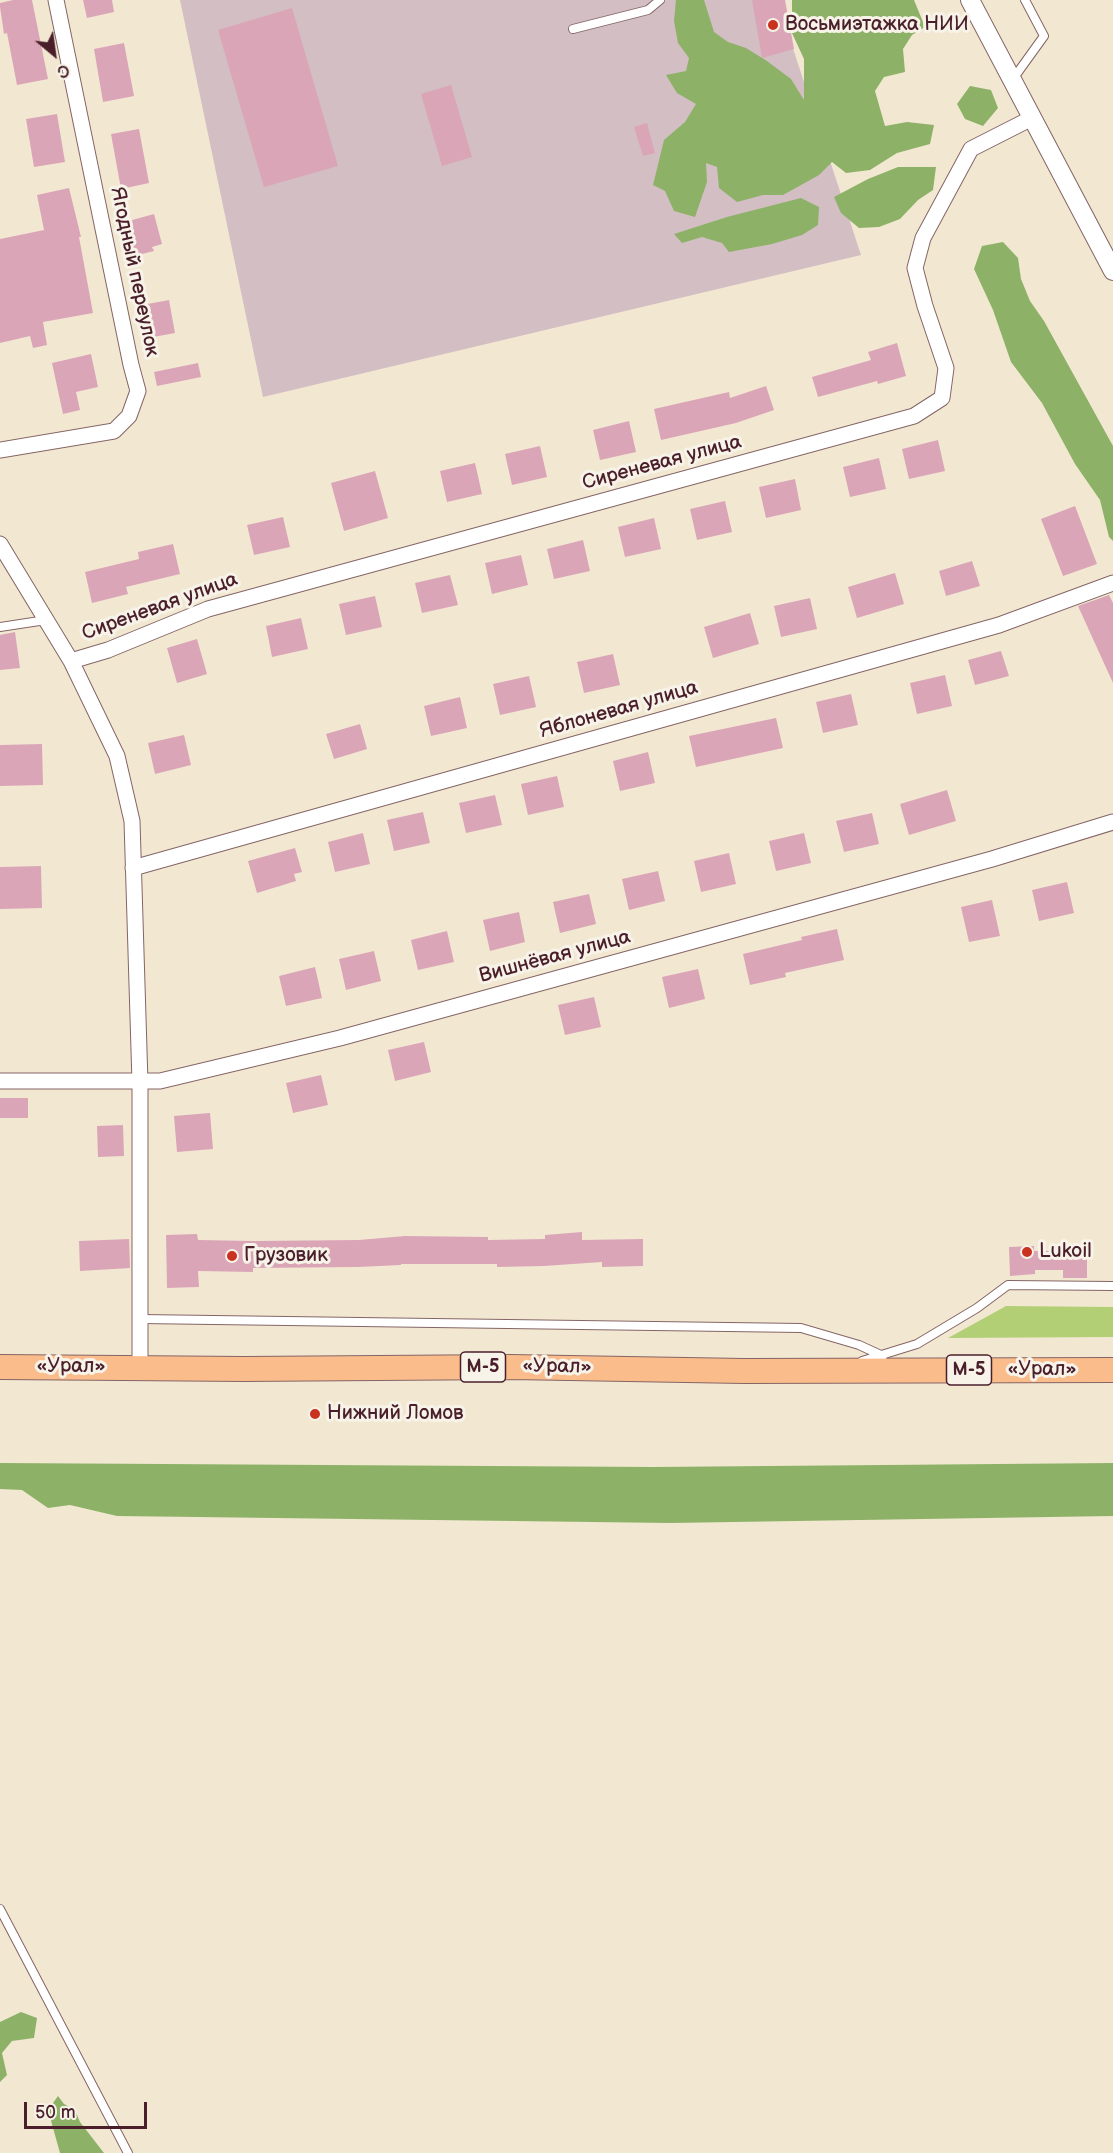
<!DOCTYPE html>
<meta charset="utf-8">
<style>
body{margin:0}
#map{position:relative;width:1113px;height:2153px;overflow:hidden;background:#f2e8d2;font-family:"Balsamiq Sans",sans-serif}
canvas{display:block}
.north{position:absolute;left:24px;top:24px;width:60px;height:60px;-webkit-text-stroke:4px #f7f3e8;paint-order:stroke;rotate:151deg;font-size:16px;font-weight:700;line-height:24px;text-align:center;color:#4a1f2b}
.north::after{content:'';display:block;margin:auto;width:21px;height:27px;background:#4a1f2b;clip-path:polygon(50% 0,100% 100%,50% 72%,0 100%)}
.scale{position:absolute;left:24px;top:2102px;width:123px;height:27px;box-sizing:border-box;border:3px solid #4a1f2b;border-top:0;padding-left:8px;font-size:18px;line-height:21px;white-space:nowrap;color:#4a1f2b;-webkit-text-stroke:4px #f7f3e8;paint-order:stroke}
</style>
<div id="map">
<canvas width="1113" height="2153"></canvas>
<div class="north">С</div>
<div class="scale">50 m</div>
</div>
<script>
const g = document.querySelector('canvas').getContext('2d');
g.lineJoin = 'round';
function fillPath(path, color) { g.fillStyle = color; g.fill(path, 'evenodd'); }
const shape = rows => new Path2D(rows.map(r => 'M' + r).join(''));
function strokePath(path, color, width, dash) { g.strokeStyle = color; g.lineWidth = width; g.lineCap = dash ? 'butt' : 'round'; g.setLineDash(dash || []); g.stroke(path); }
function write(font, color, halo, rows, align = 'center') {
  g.font = font + ' "Balsamiq Sans",sans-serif'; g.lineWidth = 6; g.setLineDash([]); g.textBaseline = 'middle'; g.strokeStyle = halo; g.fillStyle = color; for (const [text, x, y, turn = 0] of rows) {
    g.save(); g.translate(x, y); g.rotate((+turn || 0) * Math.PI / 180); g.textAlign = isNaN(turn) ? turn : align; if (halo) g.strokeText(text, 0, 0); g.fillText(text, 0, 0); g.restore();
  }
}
fillPath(shape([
 [180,0,777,0,861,255,263,397]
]), '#d2bec3');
fillPath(shape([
 [1006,1306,1113,1307,1113,1337,948,1338]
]), '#b2cf76');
fillPath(shape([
 [676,0,704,0,714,32,728,42,746,48,767,61,791,79,804,100,804,59,792,33,792,0,914,0,925,27,912,35,903,49,905,72,884,77,875,91,885,126,907,122,934,125,930,144,897,153,870,170,846,173,832,162,819,175,783,195,763,195,737,202,719,188,717,167,706,163,707,182,695,217,674,211,665,191,653,185,664,140,685,122,696,104,677,93,666,75,686,71,689,58,678,43,674,21],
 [970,86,991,90,998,108,983,126,965,119,957,104],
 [898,167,936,167,933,190,918,200,900,219,879,227,859,228,841,213,834,197,868,179],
 [801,198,819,207,818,225,802,235,772,244,729,252,722,243,702,237,682,243,674,234,727,217],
 [1003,242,1018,258,1021,279,1030,301,1044,321,1113,446,1113,541,1109,537,1100,500,1075,464,1042,403,1011,362,993,310,974,269,982,246],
 [0,1463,653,1467,1113,1463,1113,1516,670,1523,117,1516,70,1505,48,1508,22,1490,0,1489],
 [21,2012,37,2018,34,2038,12,2041,2,2053,7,2075,0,2082,0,2022],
 [58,2096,64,2104,75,2110,80,2122,104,2153,60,2153,48,2110]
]), '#8db267');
fillPath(shape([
 [13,0,32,0,48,79,17,85,7,33,4,34,0,7,0,3],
 [83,0,112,0,114,12,87,18],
 [752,0,785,0,794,49,762,58],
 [292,8,338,166,264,187,218,30],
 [124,43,134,96,103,102,94,49],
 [451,85,472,157,442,166,421,94],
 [57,114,65,162,34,167,26,119],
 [647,123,655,153,643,156,634,127],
 [139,129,149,183,121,189,111,134],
 [69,188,81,237,79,237,93,313,43,322,47,345,33,348,30,336,0,343,0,239,44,230,37,195],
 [154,214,162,244,152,247,154,251,134,256,125,222],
 [169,300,175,333,148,338,142,305],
 [897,343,906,376,878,384,877,381,818,397,812,377,871,360,868,352],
 [91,354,98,387,76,392,80,410,63,414,52,363],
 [198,363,201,377,157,386,154,372],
 [766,386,774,410,736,423,661,440,654,409,729,392,730,398],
 [629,421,636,452,600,460,593,430],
 [938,440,945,471,909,479,902,449],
 [540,446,547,477,512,485,505,454],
 [879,458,886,489,850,497,843,467],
 [475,463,482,494,447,502,440,471],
 [375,471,388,518,344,531,331,483],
 [795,479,801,510,766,518,759,487],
 [725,501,732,532,697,540,690,509],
 [1075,506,1097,564,1063,576,1041,519],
 [283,517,290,547,254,555,247,525],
 [654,518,661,549,625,557,618,527],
 [583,540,590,571,554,579,547,549],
 [173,544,180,574,126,587,128,594,92,603,85,572,139,559,138,552],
 [521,555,528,585,492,594,485,563],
 [972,561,980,586,946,596,939,571],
 [895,573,904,604,857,618,848,587],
 [450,575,458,605,422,613,415,583],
 [1109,595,1113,603,1113,683,1078,606],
 [375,596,382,627,346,635,339,604],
 [810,598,817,629,781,637,774,606],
 [750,613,759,644,713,658,704,627],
 [301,618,308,649,272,657,266,626],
 [15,632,20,668,0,670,0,635],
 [197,639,207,674,177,683,167,648],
 [1001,651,1009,676,975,685,968,660],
 [613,654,620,685,584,693,577,662],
 [945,675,952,706,917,714,910,683],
 [529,676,536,707,500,715,493,684],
 [851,694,858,725,823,733,816,702],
 [460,697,467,728,431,736,424,706],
 [776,718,783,748,696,767,689,736],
 [360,724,367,749,334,759,326,734],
 [184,735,191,765,155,774,148,743],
 [42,744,43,785,0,786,0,745],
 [648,752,655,783,620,791,613,761],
 [557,776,564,807,528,815,521,784],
 [947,790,956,821,909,835,900,804],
 [495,795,502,825,466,833,459,803],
 [423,812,430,843,394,851,387,820],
 [872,813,879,844,844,852,836,821],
 [363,833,370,864,335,872,328,842],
 [804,833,811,863,776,871,769,841],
 [295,848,302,872,294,874,296,881,257,893,248,861],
 [729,853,736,884,701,892,694,861],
 [41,866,42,908,0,909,0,867],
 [658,871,665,901,629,910,622,879],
 [1067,882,1074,913,1039,921,1032,890],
 [589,894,596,924,560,933,553,902],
 [992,900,1000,936,969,942,961,907],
 [519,912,525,942,490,951,483,920],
 [837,929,844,960,785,973,786,977,750,985,743,954,802,940,801,937],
 [447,931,454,962,418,970,411,940],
 [374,951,381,981,346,990,339,959],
 [315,967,322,998,286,1006,279,976],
 [698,969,705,999,669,1008,662,977],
 [594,997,601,1027,565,1035,558,1005],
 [424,1042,431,1072,395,1081,388,1050],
 [321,1075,328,1105,293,1113,286,1083],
 [0,1098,28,1098,28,1118,0,1118],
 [210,1113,213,1149,177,1152,174,1116],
 [123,1125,124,1156,98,1157,97,1126],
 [582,1232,582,1240,643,1239,643,1266,602,1267,602,1262,544,1266,497,1267,497,1264,401,1264,401,1265,358,1267,253,1268,253,1272,198,1271,199,1287,167,1288,166,1235,197,1234,198,1240,254,1241,359,1240,405,1236,488,1237,488,1240,545,1239,545,1235],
 [129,1239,130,1268,80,1271,79,1241],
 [1063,1244,1087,1244,1087,1278,1063,1278,1063,1270,1035,1270,1035,1274,1010,1276,1009,1247,1034,1246,1034,1251,1063,1251]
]), '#dba5b8');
const service = shape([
 [573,29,648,10,660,0],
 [1013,79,1044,36,1025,0],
 [0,627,46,620],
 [140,1319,801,1328,859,1345,883,1356],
 [862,1361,917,1344,977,1308,1008,1285,1113,1286],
 [0,1909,128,2153]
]);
const minor = shape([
 [0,450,114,431,129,416,138,391,131,365,56,0],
 [0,544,71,661,117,756,132,821,140,1083,140,1367],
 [71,661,108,650,208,609,914,416,942,398,946,368,925,306,915,268,923,238,971,149,1032,118],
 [133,868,999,625,1113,583],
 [0,1081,160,1081,340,1038,992,859,1113,822]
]);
const tertiary = shape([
 [970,0,1113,271]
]);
const trunk = shape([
 [0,1367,244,1369,511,1367,744,1371,1113,1370]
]);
strokePath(service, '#856565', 10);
strokePath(minor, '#856565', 17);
strokePath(tertiary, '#856565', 20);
strokePath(trunk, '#856565', 26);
strokePath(service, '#fff', 8);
strokePath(minor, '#fff', 15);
strokePath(tertiary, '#fff', 18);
strokePath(trunk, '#fabc8b', 24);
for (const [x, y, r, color] of [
 [773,25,6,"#c8321e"],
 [1027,1252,6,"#c8321e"],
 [232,1256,6,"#c8321e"],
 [315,1414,6,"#c8321e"]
]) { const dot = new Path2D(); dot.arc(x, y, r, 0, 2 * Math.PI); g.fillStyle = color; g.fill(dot); strokePath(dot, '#f7f3e8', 2); }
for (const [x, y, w] of [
 [483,1367,45],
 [969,1370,45]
]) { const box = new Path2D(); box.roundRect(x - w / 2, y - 15, w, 30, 4.5); g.fillStyle = '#f7f3e8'; g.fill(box); strokePath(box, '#4a1f2b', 1.5); }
write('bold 18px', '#4a1f2b', null, [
 ["М-5",483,1367],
 ["М-5",969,1370]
]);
write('20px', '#4a1f2b', '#f7f3e8', [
 ["Восьмиэтажка НИИ",785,25],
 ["Lukoil",1039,1252],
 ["Грузовик",244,1256],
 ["Нижний Ломов",327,1414]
], 'left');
write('20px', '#4a1f2b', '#f7f3e8', [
 ["Ягодный переулок",134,272,78],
 ["Сиреневая улица",662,463,-15],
 ["Сиреневая улица",160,607,-20],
 ["Яблоневая улица",619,710,-16],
 ["Вишнёвая улица",555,957,-15],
 ["«Урал»",71,1367],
 ["«Урал»",557,1367,1],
 ["«Урал»",1042,1370]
]);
</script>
